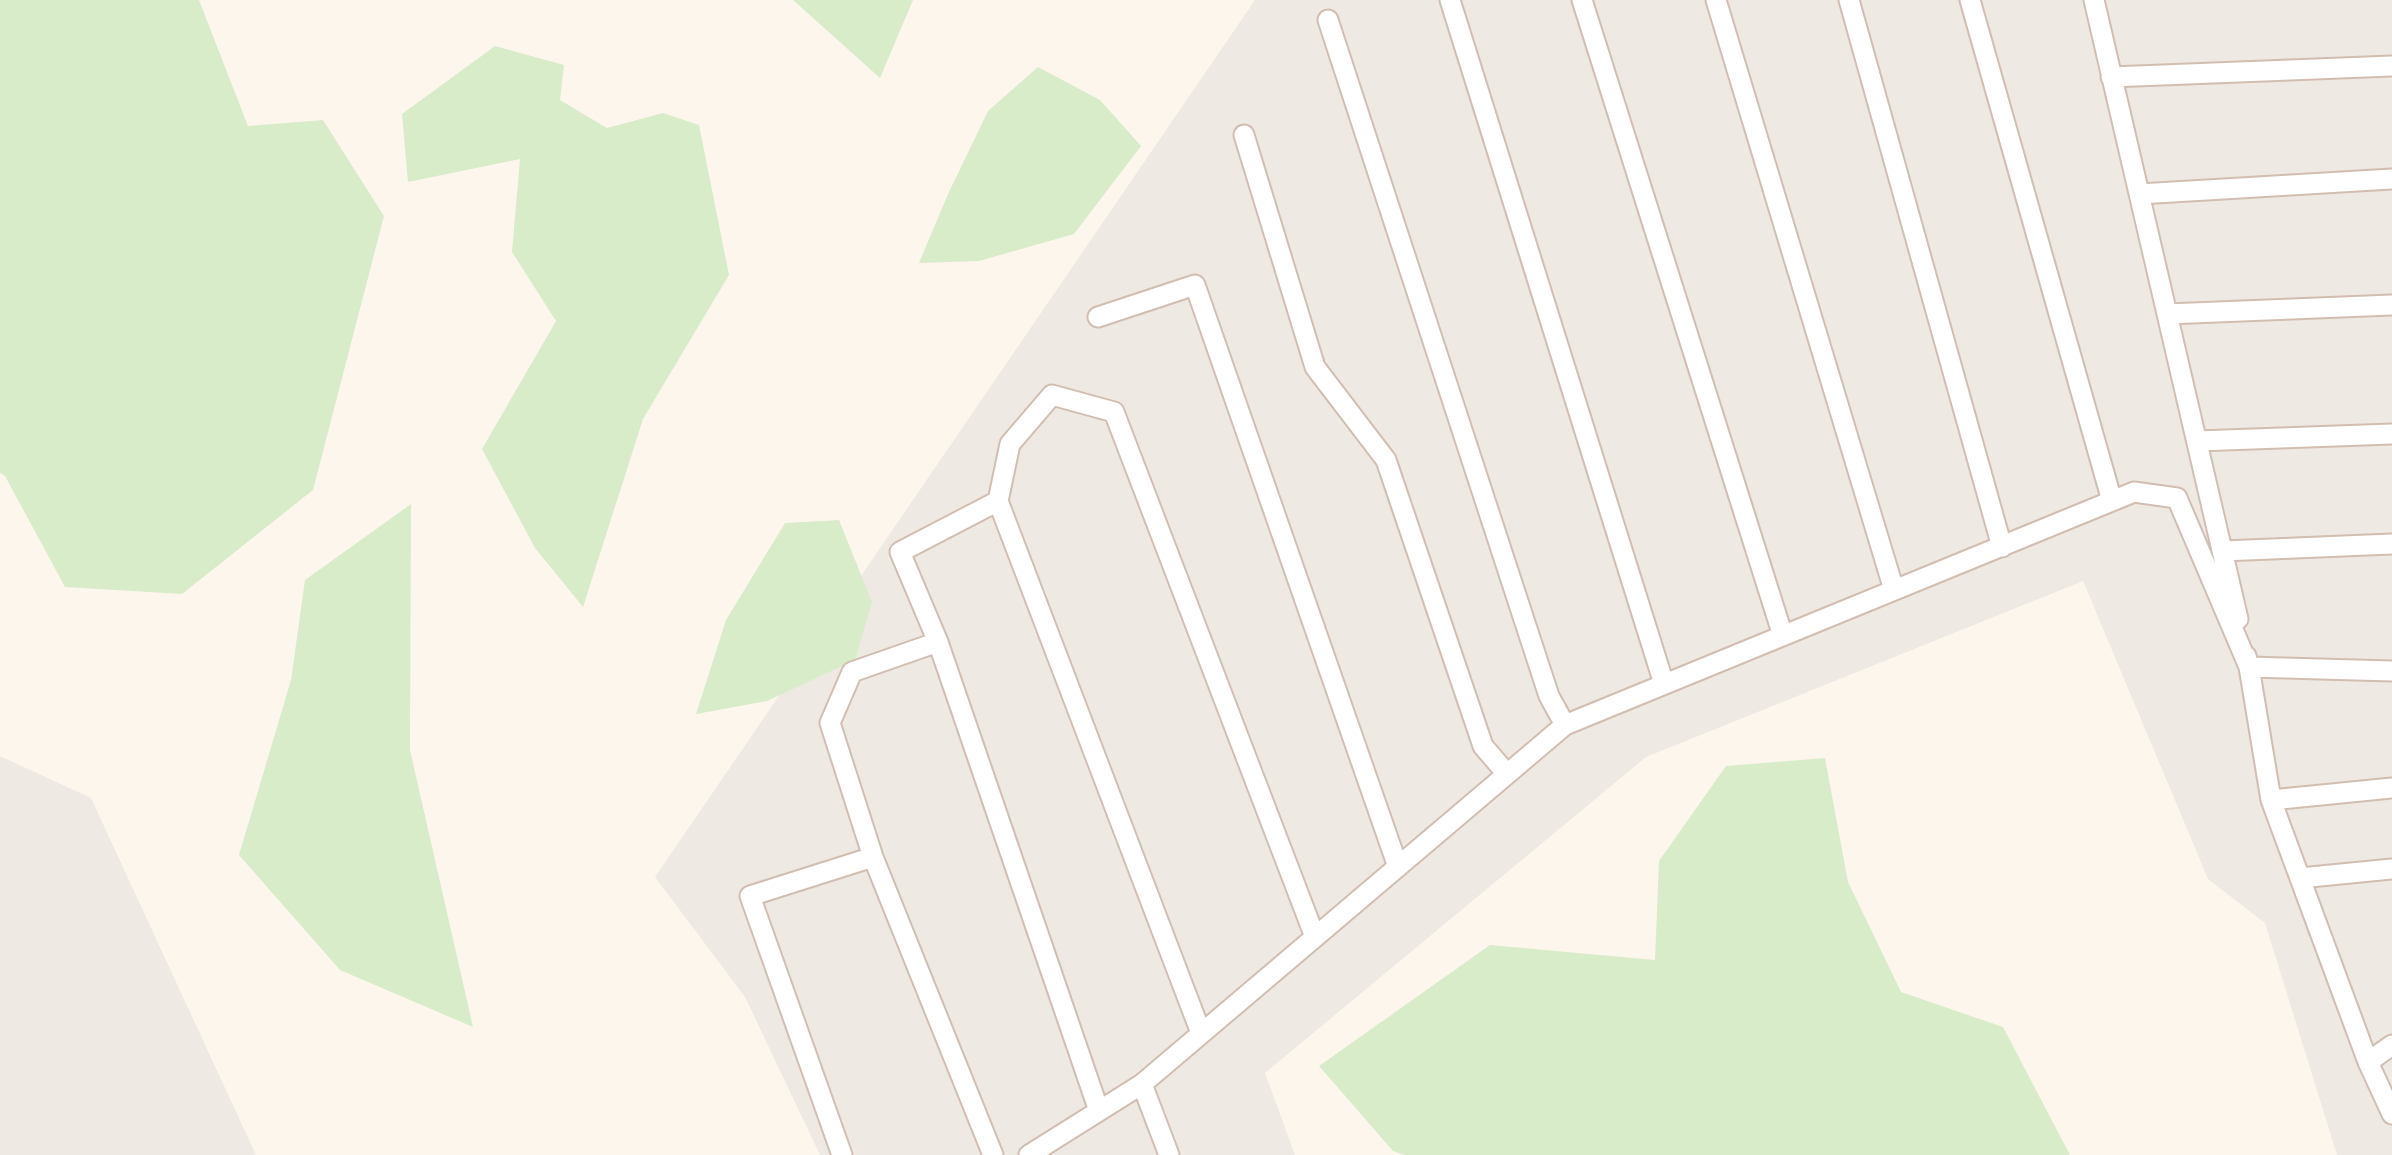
<!DOCTYPE html>
<style>
body{margin:0}
canvas{display:block;background:#fdf6ec}
</style>
<canvas width="2392" height="1155"></canvas>
<script>
const g = document.querySelector('canvas').getContext('2d');
g.lineJoin = 'round';
function fillPath(path, color) { g.fillStyle = color; g.fill(path, 'evenodd'); }
const shape = rows => new Path2D(rows.map(r => 'M' + r).join(''));
function strokePath(path, color, width, dash) { g.strokeStyle = color; g.lineWidth = width; g.lineCap = dash ? 'butt' : 'round'; g.setLineDash(dash || []); g.stroke(path); }
fillPath(shape([
 [1255,0,2392,0,2392,1155,2337,1155,2265,923,2208,879,2083,581,1646,757,1265,1073,1295,1155,820,1155,745,997,655,877],
 [0,756,91,798,256,1155,0,1155]
]), '#efe9e4');
fillPath(shape([
 [0,0,199,0,248,126,323,120,384,216,313,490,182,594,65,587,5,476,0,473],
 [793,0,913,0,880,78],
 [495,46,564,65,560,100,607,128,663,113,699,125,729,275,643,419,583,607,535,548,482,449,556,321,512,252,520,159,408,182,402,114],
 [1038,67,1100,100,1141,146,1074,234,979,261,919,263,948,194,988,111],
 [411,504,410,750,473,1027,340,970,239,855,291,680,305,580],
 [839,520,872,602,855,660,767,701,696,714,726,620,785,523],
 [1825,758,1848,882,1901,992,2003,1027,2070,1155,1404,1155,1393,1151,1319,1066,1490,945,1655,960,1659,861,1726,766]
]), '#d8ecc9');
const lane = shape([
 [1450,0,1664,684],
 [1582,0,1783,636],
 [1716,0,1894,590],
 [1849,0,2002,547],
 [1970,0,2112,501],
 [2094,0,2238,619],
 [1328,20,1549,696,1565,725],
 [2111,77,2392,66],
 [1244,135,1315,367,1386,460,1483,746,1507,774],
 [2139,194,2392,179],
 [2167,314,2392,305],
 [1098,317,1195,285,1398,867],
 [2197,441,2392,434],
 [998,501,1201,1033],
 [2223,551,2392,544],
 [2246,656,2249,667,2392,671],
 [2271,800,2392,788],
 [873,857,993,1155],
 [2300,878,2392,869],
 [2368,1062,2392,1045],
 [1099,1111,938,642,900,552,998,501,1010,444,1052,395,1114,412,1315,937],
 [842,1155,750,896,873,857,830,723,852,672,938,642],
 [1029,1155,1142,1084],
 [1169,1155,1142,1084,1565,725,2134,492,2177,498,2249,667,2271,800,2368,1062,2392,1114]
]);
strokePath(lane, '#d1beb0', 23);
strokePath(lane, '#fff', 19);
</script>
